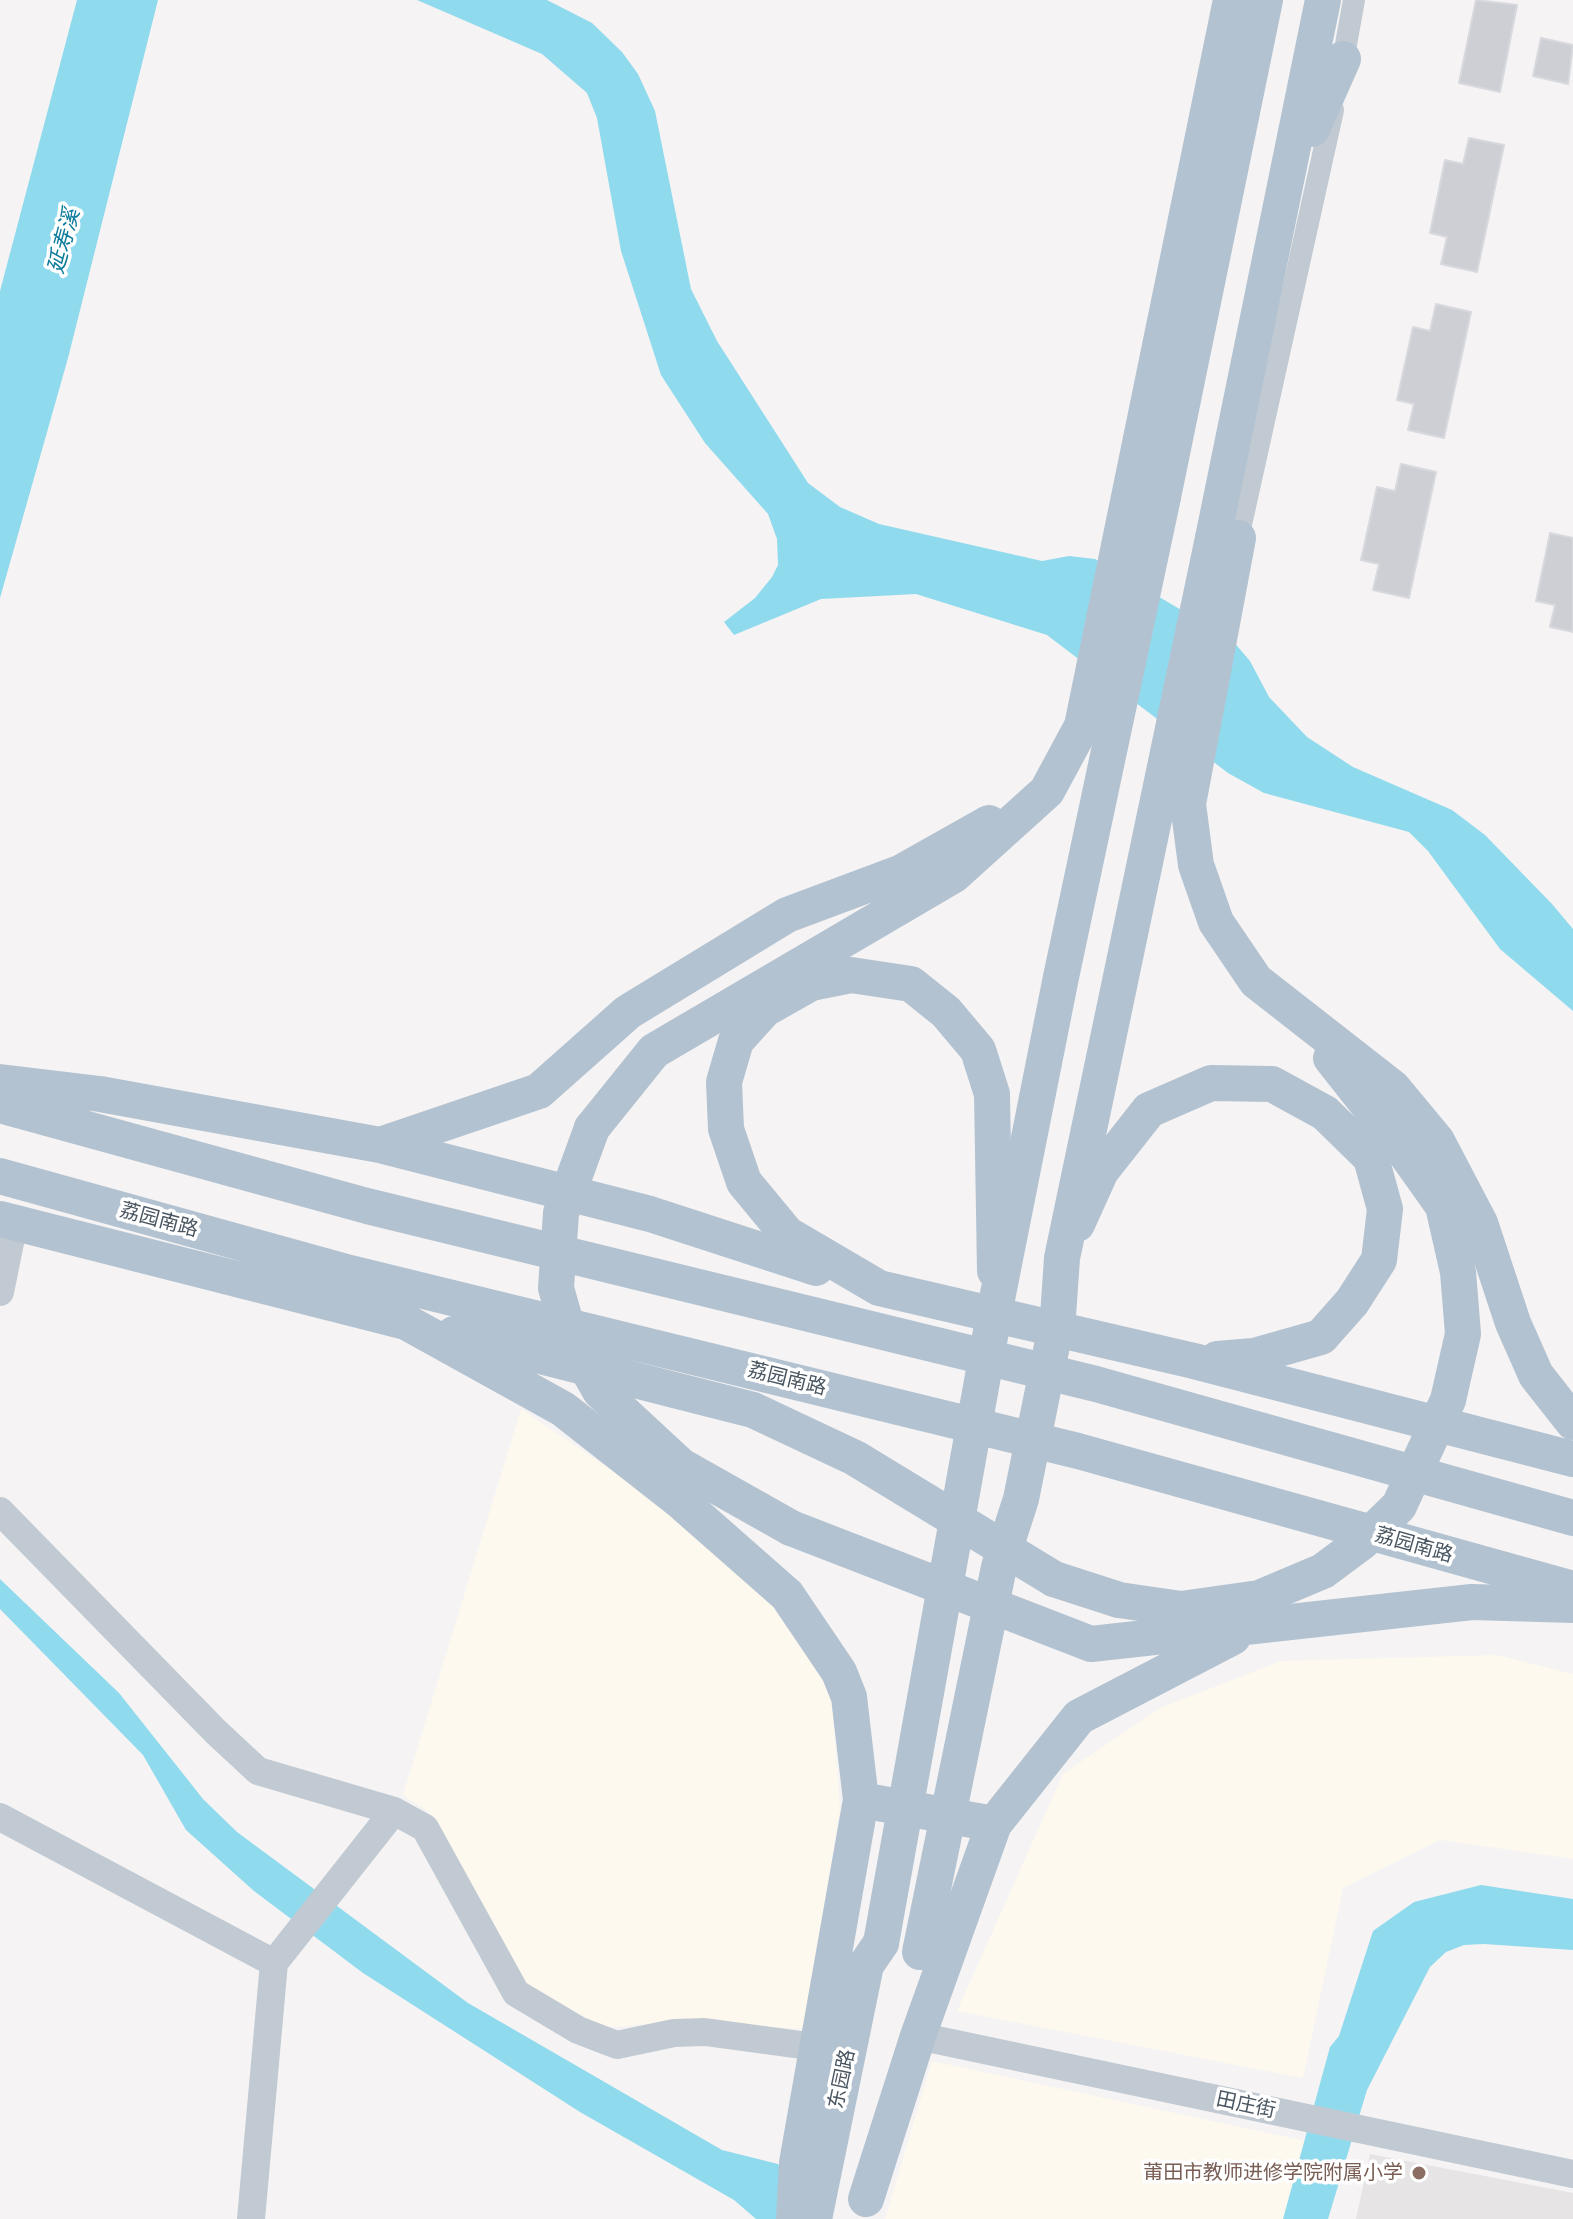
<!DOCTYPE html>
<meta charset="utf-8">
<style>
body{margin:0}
canvas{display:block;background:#f5f3f3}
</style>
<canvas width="1573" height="2219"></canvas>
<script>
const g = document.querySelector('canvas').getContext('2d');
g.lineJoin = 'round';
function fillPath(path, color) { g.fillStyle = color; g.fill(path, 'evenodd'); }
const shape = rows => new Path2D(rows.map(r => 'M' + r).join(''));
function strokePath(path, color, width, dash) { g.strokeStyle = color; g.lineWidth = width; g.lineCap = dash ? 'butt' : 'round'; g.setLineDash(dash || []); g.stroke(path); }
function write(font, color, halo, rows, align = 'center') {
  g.font = font + ' "Public Sans","Noto Sans SC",sans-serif'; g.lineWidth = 7; g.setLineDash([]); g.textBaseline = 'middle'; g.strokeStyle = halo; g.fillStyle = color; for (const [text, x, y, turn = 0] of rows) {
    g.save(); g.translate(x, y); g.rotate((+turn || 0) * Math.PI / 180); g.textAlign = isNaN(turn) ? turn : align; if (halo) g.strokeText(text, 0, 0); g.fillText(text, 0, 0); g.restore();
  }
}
fillPath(shape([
 [521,1409,641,1490,772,1597,830,1673,840,1809,804,2029,679,2021,603,2028,527,1984,429,1812,403,1795],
 [1497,1655,1573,1674,1573,1859,1440,1840,1343,1888,1303,2078,957,2011,1063,1774,1160,1708,1281,1661],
 [932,2061,1334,2147,1312,2219,885,2219]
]), '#fdf9ef');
fillPath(shape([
 [1370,2154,1573,2193,1573,2219,1356,2219]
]), '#e6e4e5');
fillPath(shape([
 [77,0,158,0,68,358,0,598,0,291],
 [417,0,547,0,592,23,622,52,638,74,655,111,691,289,717,341,808,483,840,507,879,524,1042,561,1069,556,1095,559,1232,640,1250,661,1269,697,1307,737,1353,767,1452,810,1485,835,1552,904,1573,929,1573,1011,1500,949,1428,851,1409,832,1264,793,1228,773,1047,635,916,594,821,599,734,635,724,622,755,598,772,577,778,565,777,539,768,514,705,443,661,375,621,251,597,118,587,93,542,54],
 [0,1579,119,1693,203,1799,237,1832,468,2003,722,2150,778,2164,832,2219,756,2219,734,2200,580,2112,363,1973,254,1891,186,1830,143,1755,0,1609],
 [1481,1885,1573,1899,1573,1950,1484,1944,1464,1945,1446,1952,1430,1967,1367,2090,1328,2219,1283,2219,1330,2047,1339,2036,1373,1931,1414,1902]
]), '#90daee');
const building = shape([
 [1476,0,1517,5,1500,92,1459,83,1476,0],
 [1541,38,1573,45,1568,84,1533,76,1541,38],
 [1469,138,1504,145,1477,272,1441,264,1447,237,1430,233,1445,160,1463,164,1469,138],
 [1436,304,1471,312,1444,438,1408,430,1414,404,1397,400,1413,327,1430,331,1436,304],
 [1401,464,1436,472,1409,598,1373,590,1379,564,1361,560,1377,487,1395,491,1401,464],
 [1550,533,1573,538,1573,632,1550,627,1555,605,1536,601,1550,533]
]);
fillPath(building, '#cdcfd5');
strokePath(building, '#d7d9de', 2);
strokePath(shape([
 [1341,72,1354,0],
 [1238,538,1333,110]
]), '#c1cad2', 22);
strokePath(shape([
 [0,1292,14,1223],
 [0,1511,216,1732,258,1771,394,1811],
 [0,1817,274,1963,251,2219],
 [274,1963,394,1811,425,1828,516,1993,578,2030,617,2045,674,2033,705,2032,816,2047],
 [918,2036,1573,2174]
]), '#c1cad2', 28);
strokePath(shape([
 [1312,129,1343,59],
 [1163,497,1265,0],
 [1213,538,1323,0],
 [1238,538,1188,804,1196,865,1216,922,1256,981,1393,1088,1437,1141,1480,1223,1513,1323,1536,1375,1573,1422],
 [1331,1058,1399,1144],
 [0,1082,100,1094,380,1145,650,1214,816,1268],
 [0,1105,367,1206,1096,1384,1573,1518],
 [592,1128,654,1051,954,875,1047,791,1082,726,1231,0],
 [380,1145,539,1091,628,1012,787,915,902,872,989,823],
 [0,1176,350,1273,1078,1451,1573,1589],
 [0,1219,406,1322,563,1409,679,1500,787,1595,839,1672,849,1697,861,1800,797,2163,794,2219],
 [1077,1224,1101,1171,1149,1110,1211,1083,1272,1084,1325,1113,1371,1158,1385,1209,1379,1260,1352,1302,1321,1337,1254,1356,1217,1359],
 [995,1271,992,1094,978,1050,946,1012,911,984,851,975,811,983,765,1009,736,1041,724,1082,726,1129,744,1182,787,1234,879,1288,1194,1361,1573,1459],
 [454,1334,753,1410,855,1458,1054,1579],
 [791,1528,1091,1644,1472,1602,1573,1605],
 [861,1800,994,1824],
 [866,2199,918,2036,994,1824,1079,1717,1233,1637],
 [814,2219,866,1965,881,1943]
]), '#b3c2d1', 36);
strokePath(shape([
 [592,1128,561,1213,556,1288,570,1338,600,1391,681,1466,791,1528],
 [1054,1579,1119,1600,1181,1609,1259,1598,1323,1571,1362,1542,1399,1506,1448,1400,1463,1334,1458,1272,1443,1206,1399,1144],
 [881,1943,995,1309,1061,977,1163,497],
 [920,1952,999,1567,1021,1499,1058,1316,1062,1258,1213,538]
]), '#b3c2d1', 36);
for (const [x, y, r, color] of [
 [1419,2173,8,"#8d6e63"]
]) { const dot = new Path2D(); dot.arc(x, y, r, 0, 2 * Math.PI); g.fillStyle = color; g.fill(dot); strokePath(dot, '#fff', 3); }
write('20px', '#4a5661', '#fff', [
 ["荔园南路",159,1220,15],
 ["荔园南路",787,1379,14],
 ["荔园南路",1414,1545,16],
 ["东园路",842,2079,-78],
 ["田庄街",1246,2105,12]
]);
write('20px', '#785e54', '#fff', [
 ["莆田市教师进修学院附属小学",1403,2173]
], 'right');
write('italic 22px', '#0c7c9b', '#fff', [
 ["延寿溪",64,241,-75]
]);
</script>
